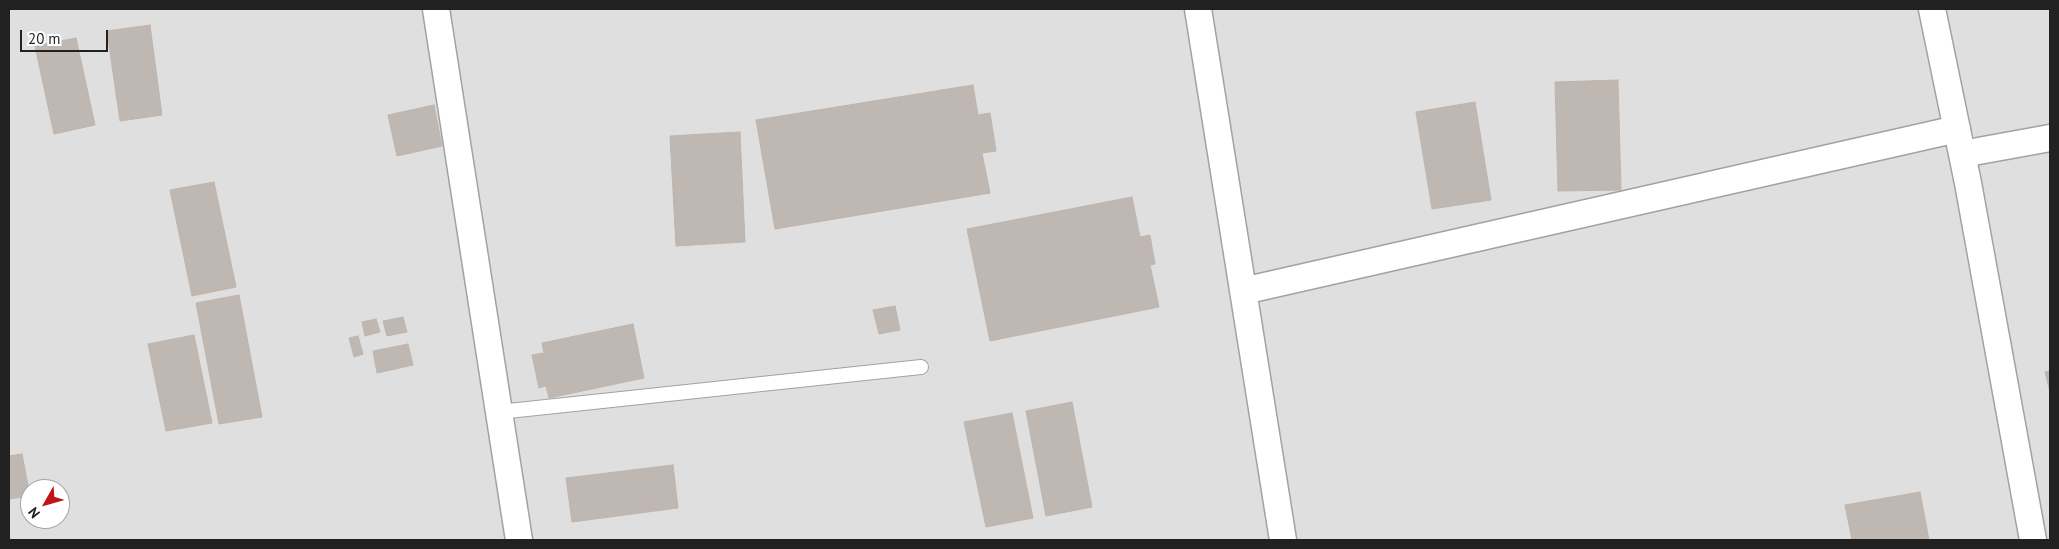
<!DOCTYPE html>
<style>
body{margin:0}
#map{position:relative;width:2059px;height:549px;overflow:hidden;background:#f1eee9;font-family:"PT Sans",sans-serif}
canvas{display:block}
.frame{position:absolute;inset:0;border:10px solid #212121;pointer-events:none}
.north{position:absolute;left:20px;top:479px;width:50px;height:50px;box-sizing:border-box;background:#fff;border:1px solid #a6a6a6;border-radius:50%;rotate:232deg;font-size:14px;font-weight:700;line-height:20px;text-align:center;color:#212121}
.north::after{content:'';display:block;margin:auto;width:18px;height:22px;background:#be1519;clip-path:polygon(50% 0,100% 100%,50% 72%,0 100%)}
.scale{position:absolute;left:20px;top:30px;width:88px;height:22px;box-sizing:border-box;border:2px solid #212121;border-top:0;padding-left:6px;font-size:15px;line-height:18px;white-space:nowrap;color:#212121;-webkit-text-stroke:4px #fff;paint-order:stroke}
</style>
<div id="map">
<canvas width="2059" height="549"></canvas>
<div class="frame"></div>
<div class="north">N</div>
<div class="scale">20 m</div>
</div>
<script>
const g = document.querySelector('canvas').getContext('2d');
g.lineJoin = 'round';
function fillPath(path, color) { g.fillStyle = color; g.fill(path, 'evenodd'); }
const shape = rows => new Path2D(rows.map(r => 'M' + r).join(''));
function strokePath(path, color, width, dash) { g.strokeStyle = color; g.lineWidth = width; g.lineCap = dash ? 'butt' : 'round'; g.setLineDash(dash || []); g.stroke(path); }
fillPath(shape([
 [9,9,2050,9,2050,540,9,540],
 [30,489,60,489,60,519,30,519]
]), '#dfdfdf');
const building = shape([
 [150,25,162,115,120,121,107,31,150,25],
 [76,38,95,125,54,134,35,46,76,38],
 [1618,80,1621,190,1558,191,1555,82,1618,80],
 [973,85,978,115,990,113,996,151,982,153,990,193,775,229,756,120,973,85],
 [1475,102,1491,200,1432,209,1416,112,1475,102],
 [434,105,442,146,397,156,388,115,434,105],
 [740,132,745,242,676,246,670,136,740,132],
 [214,182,236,287,192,296,170,190,214,182],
 [1132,197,1140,237,1150,235,1155,264,1150,265,1159,307,990,341,967,229,1132,197],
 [239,295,262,417,219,424,196,303,239,295],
 [895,306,900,330,879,334,873,310,895,306],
 [403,317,407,332,387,336,383,321,403,317],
 [376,319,380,332,365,336,362,322,376,319],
 [633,324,644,378,549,398,546,386,539,388,532,355,544,353,542,343,633,324],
 [194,335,212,423,166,431,148,344,194,335],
 [358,336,363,354,354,357,349,338,358,336],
 [408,344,413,365,377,373,373,351,408,344],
 [2050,371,2050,392,2045,372,2050,371],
 [1072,402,1092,507,1046,516,1026,411,1072,402],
 [1012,413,1033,518,986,527,964,422,1012,413],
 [22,454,30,496,9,499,9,456,22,454],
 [673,465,678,508,572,522,566,478,673,465],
 [1920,492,1929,540,1852,540,1845,505,1920,492]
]);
fillPath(building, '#beb7b2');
strokePath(building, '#c1b5ad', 1);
const service = shape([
 [499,412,921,367]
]);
const minor = shape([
 [436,9,519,540],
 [1198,9,1283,540],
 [1932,9,1968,183,2033,540],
 [1962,154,2050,138],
 [1243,291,1957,129]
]);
strokePath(service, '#a2a2a2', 16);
strokePath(minor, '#a2a2a2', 29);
strokePath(service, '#fff', 14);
strokePath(minor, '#fff', 26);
</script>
